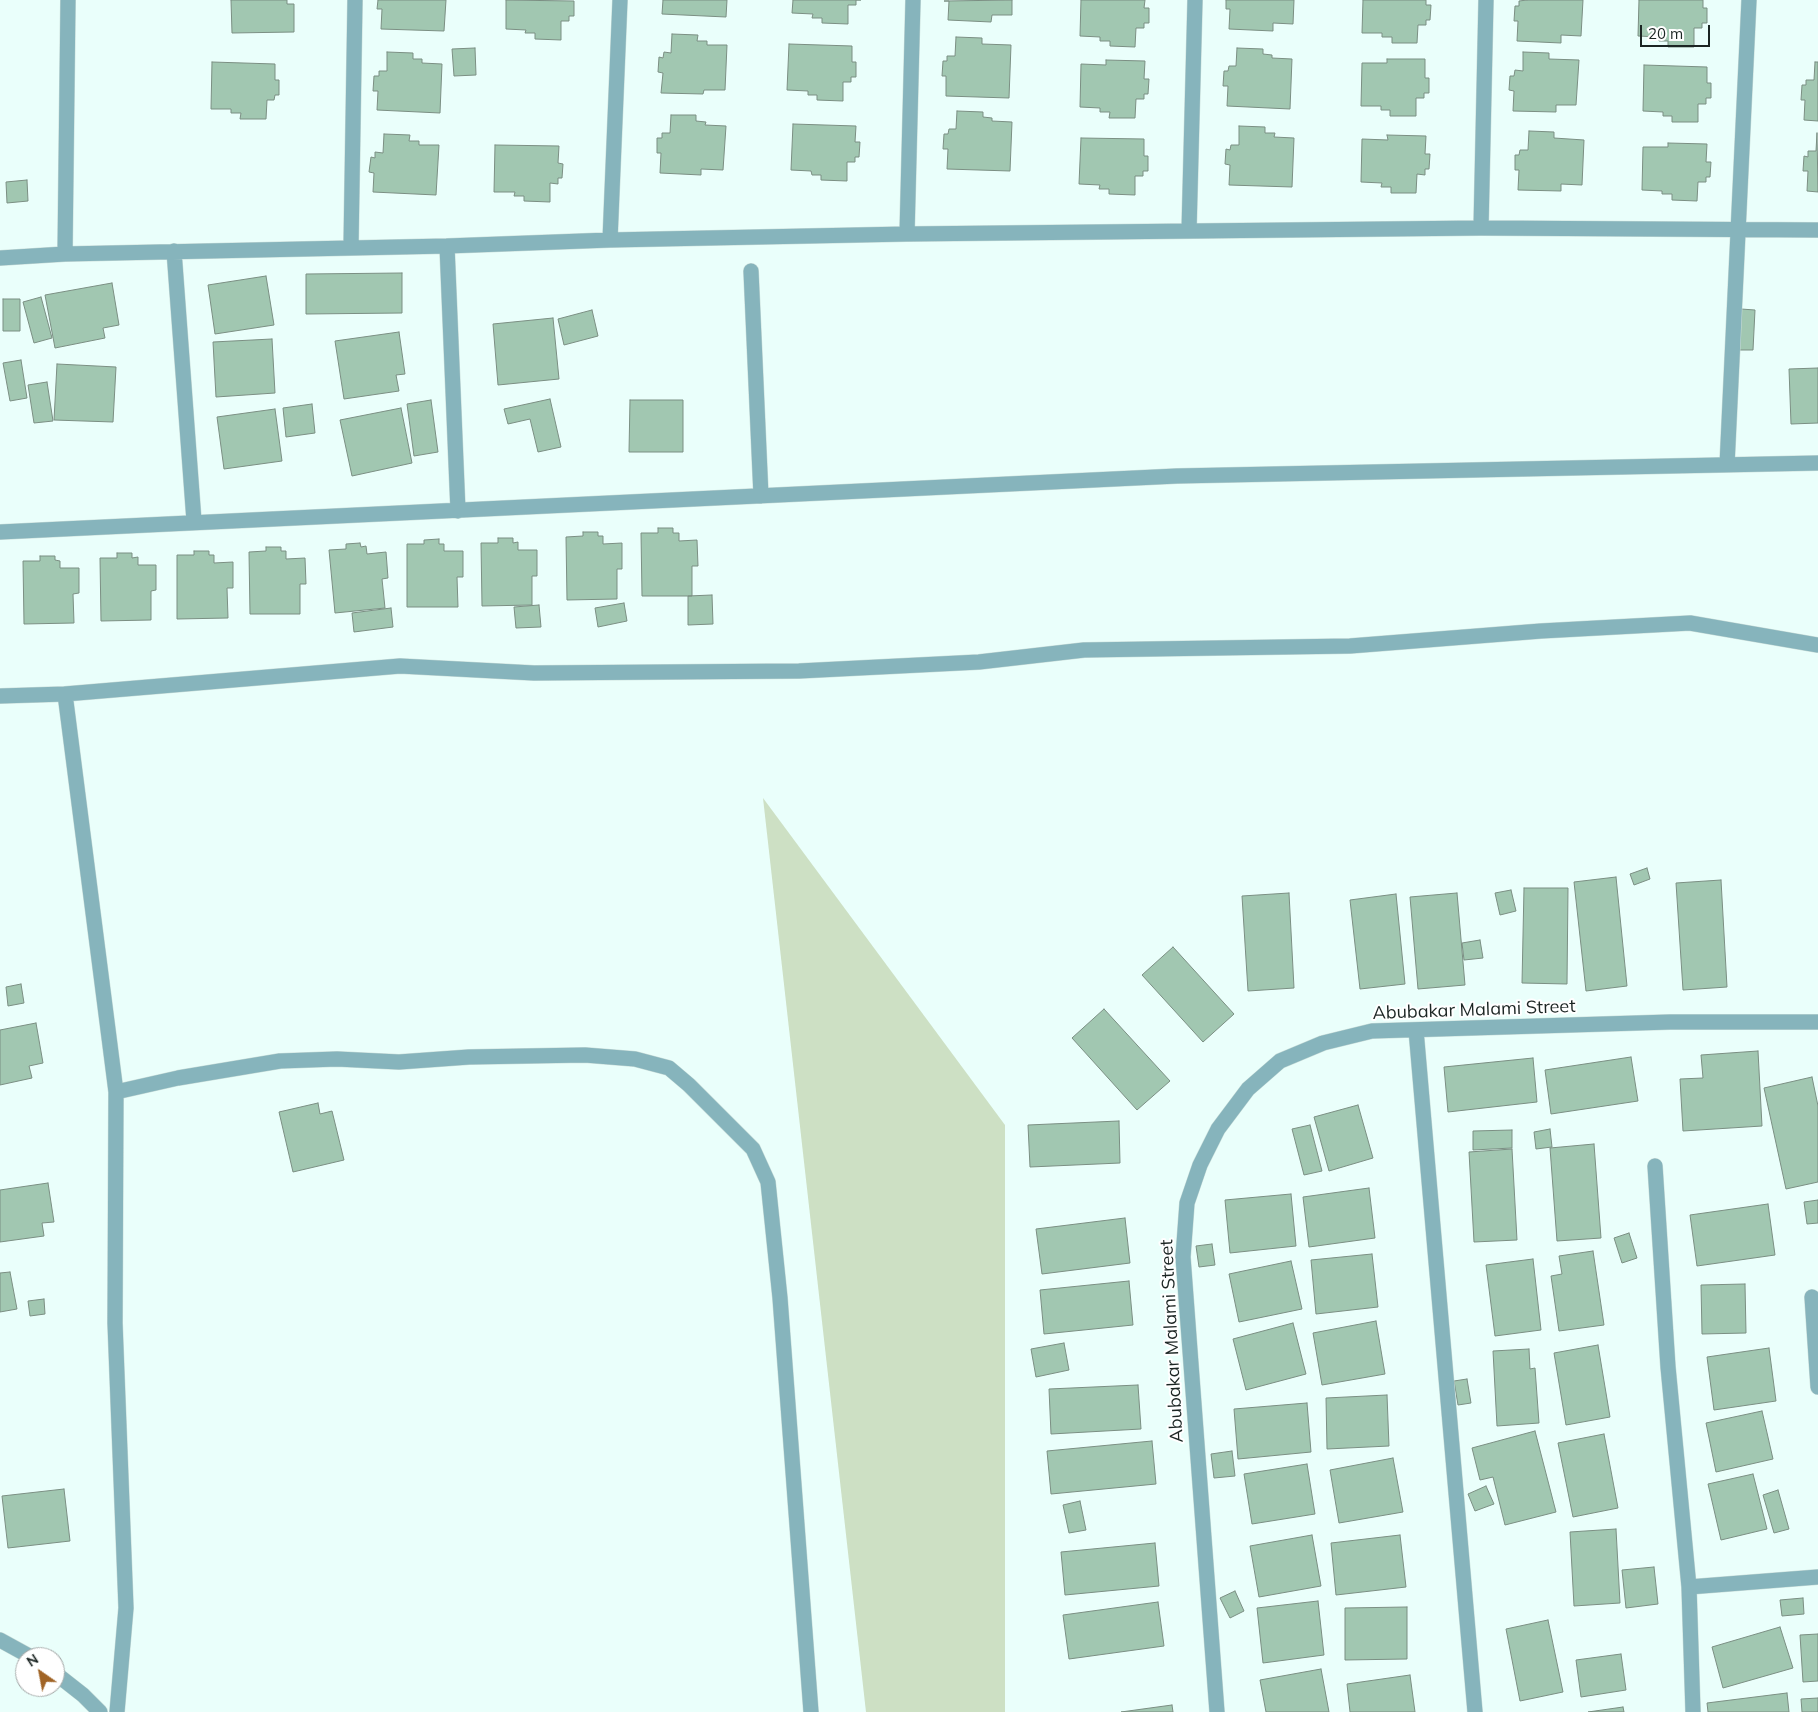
<!DOCTYPE html>
<style>
body{margin:0}
#map{position:relative;width:1818px;height:1712px;overflow:hidden;background:#eafffb;font-family:Mulish,sans-serif}
canvas{display:block}
.north{position:absolute;left:15px;top:1647px;width:50px;height:50px;box-sizing:border-box;background:#fff;border:1px solid #a4a8a7;border-radius:50%;rotate:327deg;font-size:14px;font-weight:700;line-height:20px;text-align:center;color:#1b2523}
.north::after{content:'';display:block;margin:auto;width:18px;height:22px;background:#a06426;clip-path:polygon(50% 0,100% 100%,50% 72%,0 100%)}
.scale{position:absolute;left:1640px;top:25px;width:70px;height:22px;box-sizing:border-box;border:2px solid #1b2523;border-top:0;padding-left:6px;font-size:15px;line-height:18px;white-space:nowrap;color:#1b2523;-webkit-text-stroke:4px #fff;paint-order:stroke}
</style>
<div id="map">
<canvas width="1818" height="1712"></canvas>
<div class="north">N</div>
<div class="scale">20 m</div>
</div>
<script>
const g = document.querySelector('canvas').getContext('2d');
g.lineJoin = 'round';
function fillPath(path, color) { g.fillStyle = color; g.fill(path, 'evenodd'); }
const shape = rows => new Path2D(rows.map(r => 'M' + r).join(''));
function strokePath(path, color, width, dash) { g.strokeStyle = color; g.lineWidth = width; g.lineCap = dash ? 'butt' : 'round'; g.setLineDash(dash || []); g.stroke(path); }
function write(font, color, halo, rows, align = 'center') {
  g.font = font + ' Mulish,sans-serif'; g.lineWidth = 4; g.setLineDash([]); g.textBaseline = 'middle'; g.strokeStyle = halo; g.fillStyle = color; for (const [text, x, y, turn = 0] of rows) {
    g.save(); g.translate(x, y); g.rotate((+turn || 0) * Math.PI / 180); g.textAlign = isNaN(turn) ? turn : align; if (halo) g.strokeText(text, 0, 0); g.fillText(text, 0, 0); g.restore();
  }
}
fillPath(shape([
 [763,798,1005,1125,1005,1712,866,1712]
]), '#cde0c4');
const building = shape([
 [231,0,287,0,287,4,294,4,294,32,232,33,231,0],
 [378,0,446,0,444,31,381,29,382,9,377,9,378,0],
 [506,0,574,1,574,16,569,16,569,21,561,21,561,40,535,39,535,33,525,33,526,30,506,29,506,0],
 [663,0,727,0,726,17,662,14,663,0],
 [793,0,861,0,856,0,856,5,848,5,848,24,822,23,822,18,812,18,813,14,792,13,793,0],
 [1012,0,1012,15,992,15,991,22,948,20,949,1,944,1,1012,0],
 [1081,0,1145,0,1144,8,1149,8,1149,23,1144,23,1144,28,1136,28,1135,47,1110,46,1110,41,1100,41,1100,37,1080,36,1081,0],
 [1226,0,1294,0,1293,24,1273,23,1273,31,1229,29,1230,9,1226,9,1226,0],
 [1363,0,1426,0,1426,5,1431,5,1430,20,1426,20,1426,25,1418,25,1417,43,1392,43,1392,37,1382,37,1382,33,1362,33,1363,0],
 [1527,0,1583,0,1581,36,1561,35,1561,43,1517,41,1518,21,1514,21,1515,6,1519,6,1519,1,1527,0],
 [1639,0,1703,0,1703,8,1707,8,1707,23,1702,23,1702,28,1694,28,1694,47,1668,47,1668,41,1659,41,1659,37,1638,36,1639,0],
 [672,34,698,35,697,41,707,41,707,45,727,45,725,90,704,90,703,94,661,93,663,73,658,72,659,57,663,58,664,52,671,53,672,34],
 [956,37,982,38,982,44,1011,45,1009,98,946,96,946,76,942,76,943,61,947,61,947,56,955,56,956,37],
 [789,44,852,46,852,62,856,62,856,77,851,77,851,82,843,82,843,101,817,100,817,95,808,95,808,91,787,90,789,44],
 [475,48,476,75,454,76,452,49,475,48],
 [1237,48,1263,49,1263,54,1272,55,1272,58,1292,59,1290,109,1227,106,1228,86,1223,86,1224,71,1228,71,1229,66,1236,66,1237,48],
 [387,52,413,53,413,59,422,59,422,63,442,64,440,113,377,110,378,91,373,91,374,76,379,76,379,71,387,71,387,52],
 [1523,52,1549,53,1549,59,1579,60,1576,105,1556,105,1556,112,1513,111,1514,91,1509,90,1510,76,1514,76,1515,70,1523,71,1523,52],
 [1387,59,1425,59,1425,78,1429,78,1429,93,1424,93,1424,98,1416,98,1416,116,1390,116,1390,110,1381,110,1381,106,1361,106,1362,63,1387,63,1387,59],
 [1106,60,1145,61,1144,79,1149,79,1148,94,1144,94,1144,99,1136,99,1135,118,1109,118,1110,112,1100,112,1100,108,1080,107,1081,64,1106,65,1106,60],
 [212,62,275,64,275,80,279,80,279,95,275,95,274,100,267,100,266,119,240,119,241,113,231,113,231,109,211,109,212,62],
 [1815,62,1818,62,1818,121,1804,120,1805,100,1801,100,1802,85,1806,85,1806,80,1814,80,1815,62],
 [1644,65,1707,67,1707,83,1711,83,1711,98,1706,98,1706,104,1698,104,1698,122,1672,122,1672,116,1663,116,1663,112,1643,111,1644,65],
 [957,111,983,112,983,117,992,118,992,121,1012,122,1010,171,947,169,948,149,943,149,944,134,948,134,949,129,956,129,957,111],
 [671,115,696,115,696,121,706,122,705,125,726,126,723,170,701,169,701,175,660,173,661,153,657,153,657,138,662,138,662,133,670,133,671,115],
 [793,124,856,126,855,142,860,142,859,157,855,157,855,162,847,162,847,181,821,180,821,175,812,175,811,171,791,170,793,124],
 [1239,126,1265,127,1265,133,1275,133,1274,137,1294,138,1292,187,1229,185,1230,165,1225,164,1226,149,1230,150,1231,145,1239,145,1239,126],
 [1529,131,1554,132,1554,138,1584,140,1582,185,1561,184,1561,191,1518,190,1519,170,1515,170,1515,155,1519,155,1520,150,1528,150,1529,131],
 [1817,133,1818,192,1807,191,1808,171,1803,171,1804,156,1808,157,1808,151,1816,151,1817,133],
 [384,134,410,135,409,141,419,141,419,145,439,145,436,195,373,192,374,173,369,172,371,157,375,158,375,152,383,153,384,134],
 [1387,135,1426,136,1425,154,1430,154,1429,169,1425,169,1425,175,1417,174,1416,193,1391,193,1391,187,1381,187,1382,183,1361,182,1362,139,1388,140,1387,135],
 [1081,138,1144,139,1144,156,1148,156,1148,171,1143,171,1143,176,1135,176,1135,195,1109,194,1109,189,1099,189,1100,185,1079,184,1081,138],
 [1668,143,1707,144,1706,162,1711,162,1710,177,1706,177,1706,182,1698,182,1697,201,1672,200,1672,194,1662,194,1662,191,1642,190,1643,147,1668,147,1668,143],
 [495,145,559,146,558,163,563,164,562,178,558,178,558,184,550,183,550,202,524,201,524,196,514,196,515,192,494,192,495,145],
 [27,180,28,201,7,203,6,182,27,180],
 [402,273,402,313,306,314,306,274,402,273],
 [266,276,274,325,215,334,208,285,266,276],
 [112,283,119,325,103,328,105,338,55,348,45,295,112,283],
 [41,297,52,338,34,343,23,302,41,297],
 [3,299,20,299,20,331,3,331,3,299],
 [1741,309,1755,310,1753,350,1739,350,1741,309],
 [592,310,598,336,564,345,558,319,592,310],
 [553,318,559,379,498,385,493,324,553,318],
 [399,332,405,374,396,375,399,391,344,399,335,341,399,332],
 [272,339,275,393,216,397,213,342,272,339],
 [21,360,27,398,10,401,3,363,21,360],
 [57,364,116,367,113,422,54,420,57,364],
 [1818,368,1818,423,1791,424,1789,369,1818,368],
 [47,382,53,421,34,423,28,385,47,382],
 [550,399,561,447,538,452,530,419,508,424,504,409,550,399],
 [431,400,438,452,414,456,407,404,431,400],
 [630,400,683,400,683,452,629,452,630,400],
 [312,404,315,433,286,437,283,408,312,404],
 [401,408,412,463,352,476,340,420,401,408],
 [275,409,282,461,224,469,217,417,275,409],
 [658,528,673,528,673,533,679,533,679,541,697,540,698,566,692,566,692,596,642,596,641,533,658,533,658,528],
 [583,532,598,532,598,536,603,536,603,544,622,543,622,569,617,569,617,599,567,600,566,537,583,536,583,532],
 [498,538,513,538,513,543,518,542,518,550,537,550,537,576,532,576,532,605,482,606,481,543,498,543,498,538],
 [439,539,439,544,444,544,444,551,463,551,463,577,457,577,458,607,407,607,407,544,424,544,424,540,439,539],
 [360,543,361,547,366,546,367,554,386,552,388,578,382,579,385,608,335,613,329,550,346,549,346,544,360,543],
 [266,547,281,547,281,551,286,551,286,559,305,558,306,584,300,584,300,614,250,614,249,552,266,551,266,547],
 [194,551,209,551,209,555,214,555,214,563,233,562,233,588,227,588,228,618,177,619,177,555,194,555,194,551],
 [117,553,132,553,132,558,138,557,138,565,156,565,156,590,151,591,151,620,101,621,100,558,117,558,117,553],
 [40,556,55,556,55,560,60,561,60,568,79,568,79,593,73,594,74,623,24,624,23,561,40,561,40,556],
 [712,595,713,624,688,625,688,596,712,595],
 [624,603,627,621,598,627,595,608,624,603],
 [539,605,541,627,516,628,514,607,539,605],
 [391,608,393,627,354,632,352,613,391,608],
 [1647,868,1650,879,1634,885,1630,874,1647,868],
 [1616,877,1627,986,1586,991,1574,882,1616,877],
 [1721,880,1727,987,1683,990,1676,883,1721,880],
 [1524,888,1568,888,1567,984,1522,983,1524,888],
 [1511,890,1516,911,1500,915,1495,893,1511,890],
 [1289,893,1294,988,1248,991,1242,896,1289,893],
 [1457,893,1465,985,1418,989,1410,897,1457,893],
 [1396,894,1405,984,1360,989,1350,900,1396,894],
 [1480,940,1483,958,1464,960,1462,943,1480,940],
 [1173,947,1234,1014,1203,1042,1142,975,1173,947],
 [21,984,24,1003,8,1006,6,987,21,984],
 [1104,1009,1170,1081,1137,1110,1072,1038,1104,1009],
 [36,1023,43,1063,29,1066,32,1078,0,1085,0,1030,36,1023],
 [1758,1051,1762,1126,1683,1131,1680,1079,1703,1078,1701,1055,1758,1051],
 [1631,1057,1638,1101,1551,1114,1545,1070,1631,1057],
 [1533,1058,1537,1102,1448,1112,1444,1067,1533,1058],
 [1812,1077,1818,1106,1818,1182,1786,1189,1764,1088,1812,1077],
 [318,1103,320,1114,332,1111,344,1160,293,1172,279,1112,318,1103],
 [1358,1105,1373,1158,1329,1171,1314,1117,1358,1105],
 [1119,1121,1120,1163,1030,1167,1028,1125,1119,1121],
 [1310,1125,1322,1171,1304,1175,1292,1129,1310,1125],
 [1550,1129,1552,1147,1536,1149,1534,1132,1550,1129],
 [1512,1130,1512,1148,1473,1150,1473,1131,1512,1130],
 [1594,1144,1601,1238,1557,1241,1550,1148,1594,1144],
 [1512,1149,1517,1240,1474,1242,1469,1152,1512,1149],
 [48,1183,54,1222,42,1223,44,1236,0,1242,0,1190,48,1183],
 [1369,1188,1375,1238,1309,1247,1303,1197,1369,1188],
 [1291,1194,1296,1246,1230,1253,1225,1200,1291,1194],
 [1818,1200,1818,1223,1807,1224,1804,1202,1818,1200],
 [1768,1204,1775,1255,1697,1266,1690,1215,1768,1204],
 [1125,1218,1130,1263,1042,1274,1036,1229,1125,1218],
 [1629,1233,1637,1258,1622,1263,1614,1238,1629,1233],
 [1212,1244,1215,1265,1199,1267,1196,1246,1212,1244],
 [1593,1251,1604,1325,1559,1331,1551,1276,1562,1274,1559,1256,1593,1251],
 [1372,1254,1378,1307,1316,1314,1311,1260,1372,1254],
 [1533,1259,1541,1330,1495,1336,1486,1265,1533,1259],
 [1291,1261,1302,1309,1239,1322,1229,1274,1291,1261],
 [10,1272,17,1309,0,1312,0,1273,10,1272],
 [1129,1281,1133,1325,1044,1334,1040,1290,1129,1281],
 [1745,1284,1746,1333,1702,1334,1701,1285,1745,1284],
 [44,1299,45,1314,30,1316,28,1301,44,1299],
 [1376,1321,1385,1374,1322,1385,1313,1333,1376,1321],
 [1293,1323,1306,1374,1246,1390,1233,1339,1293,1323],
 [1064,1343,1069,1370,1036,1377,1031,1349,1064,1343],
 [1598,1345,1610,1417,1566,1425,1554,1353,1598,1345],
 [1769,1348,1776,1401,1714,1410,1707,1357,1769,1348],
 [1529,1349,1530,1369,1535,1368,1539,1423,1497,1426,1493,1351,1529,1349],
 [1467,1379,1471,1403,1458,1405,1454,1381,1467,1379],
 [1138,1385,1141,1429,1051,1434,1049,1389,1138,1385],
 [1387,1395,1389,1446,1327,1449,1326,1398,1387,1395],
 [1307,1403,1311,1452,1238,1459,1234,1409,1307,1403],
 [1762,1411,1773,1459,1716,1472,1706,1423,1762,1411],
 [1535,1431,1556,1512,1505,1525,1493,1477,1480,1480,1472,1448,1535,1431],
 [1604,1434,1618,1508,1573,1517,1558,1443,1604,1434],
 [1152,1441,1156,1484,1051,1494,1047,1451,1152,1441],
 [1232,1451,1235,1476,1214,1478,1211,1454,1232,1451],
 [1393,1458,1403,1512,1339,1523,1330,1470,1393,1458],
 [1307,1464,1315,1514,1252,1524,1244,1474,1307,1464],
 [1753,1474,1767,1529,1721,1540,1708,1484,1753,1474],
 [1486,1486,1494,1504,1475,1511,1468,1494,1486,1486],
 [64,1489,70,1541,8,1548,2,1496,64,1489],
 [1778,1490,1789,1529,1774,1533,1763,1495,1778,1490],
 [1080,1501,1086,1530,1069,1533,1063,1505,1080,1501],
 [1616,1529,1620,1603,1574,1606,1570,1532,1616,1529],
 [1312,1535,1321,1586,1259,1597,1250,1546,1312,1535],
 [1400,1535,1406,1587,1336,1595,1331,1543,1400,1535],
 [1155,1543,1159,1586,1065,1595,1061,1552,1155,1543],
 [1654,1567,1658,1604,1626,1608,1622,1570,1654,1567],
 [1235,1591,1244,1611,1230,1618,1220,1598,1235,1591],
 [1803,1598,1804,1614,1782,1616,1780,1600,1803,1598],
 [1318,1601,1324,1655,1263,1663,1257,1608,1318,1601],
 [1158,1602,1164,1646,1069,1659,1063,1615,1158,1602],
 [1407,1607,1407,1659,1345,1660,1345,1608,1407,1607],
 [1548,1620,1563,1692,1520,1701,1506,1629,1548,1620],
 [1780,1627,1793,1668,1723,1688,1712,1647,1780,1627],
 [1818,1634,1818,1681,1803,1682,1800,1635,1818,1634],
 [1621,1654,1626,1690,1581,1697,1576,1660,1621,1654],
 [1321,1669,1329,1712,1266,1712,1260,1680,1321,1669],
 [1410,1675,1415,1712,1350,1712,1347,1684,1410,1675],
 [1787,1693,1789,1712,1708,1712,1707,1703,1787,1693],
 [1818,1698,1818,1712,1802,1712,1801,1699,1818,1698],
 [1172,1705,1173,1712,1121,1712,1172,1705],
 [1623,1707,1624,1712,1588,1712,1623,1707]
]);
fillPath(building, '#a1c7b1');
strokePath(building, '#7b8f83', 1);
const minor = shape([
 [1481,228,1486,0],
 [1189,231,1195,0],
 [907,234,913,0],
 [610,240,620,0],
 [351,246,355,0],
 [447,246,458,511],
 [174,251,194,521],
 [65,254,68,0],
 [0,258,65,254,447,246,610,240,907,234,1481,228,1818,230],
 [751,271,761,496],
 [1727,465,1749,0],
 [0,532,1177,476,1818,463],
 [65,694,116,1092,115,1323,126,1608,117,1712],
 [0,696,65,694,400,666,534,673,799,671,979,662,1084,650,1350,646,1541,631,1690,623,1818,645],
 [1416,1030,1475,1712],
 [116,1092,178,1078,280,1061,337,1059,399,1062,469,1057,585,1055,635,1059,669,1068,689,1085,753,1149,768,1182,780,1298,811,1712],
 [1655,1166,1668,1367,1689,1587,1693,1712],
 [1812,1297,1818,1387],
 [1689,1587,1818,1577],
 [0,1640,31,1657],
 [55,1673,83,1695,100,1712],
 [1217,1712,1183,1257,1187,1203,1200,1165,1218,1129,1248,1089,1280,1061,1323,1043,1372,1031,1670,1022,1818,1022]
]);
strokePath(minor, '#c9dcd8', 16);
strokePath(minor, '#86b4bc', 15);
write('18px', '#1b2523', '#fff', [
 ["Abubakar Malami Street",1474,1010,-2],
 ["Abubakar Malami Street",1172,1341,-93]
]);
</script>
